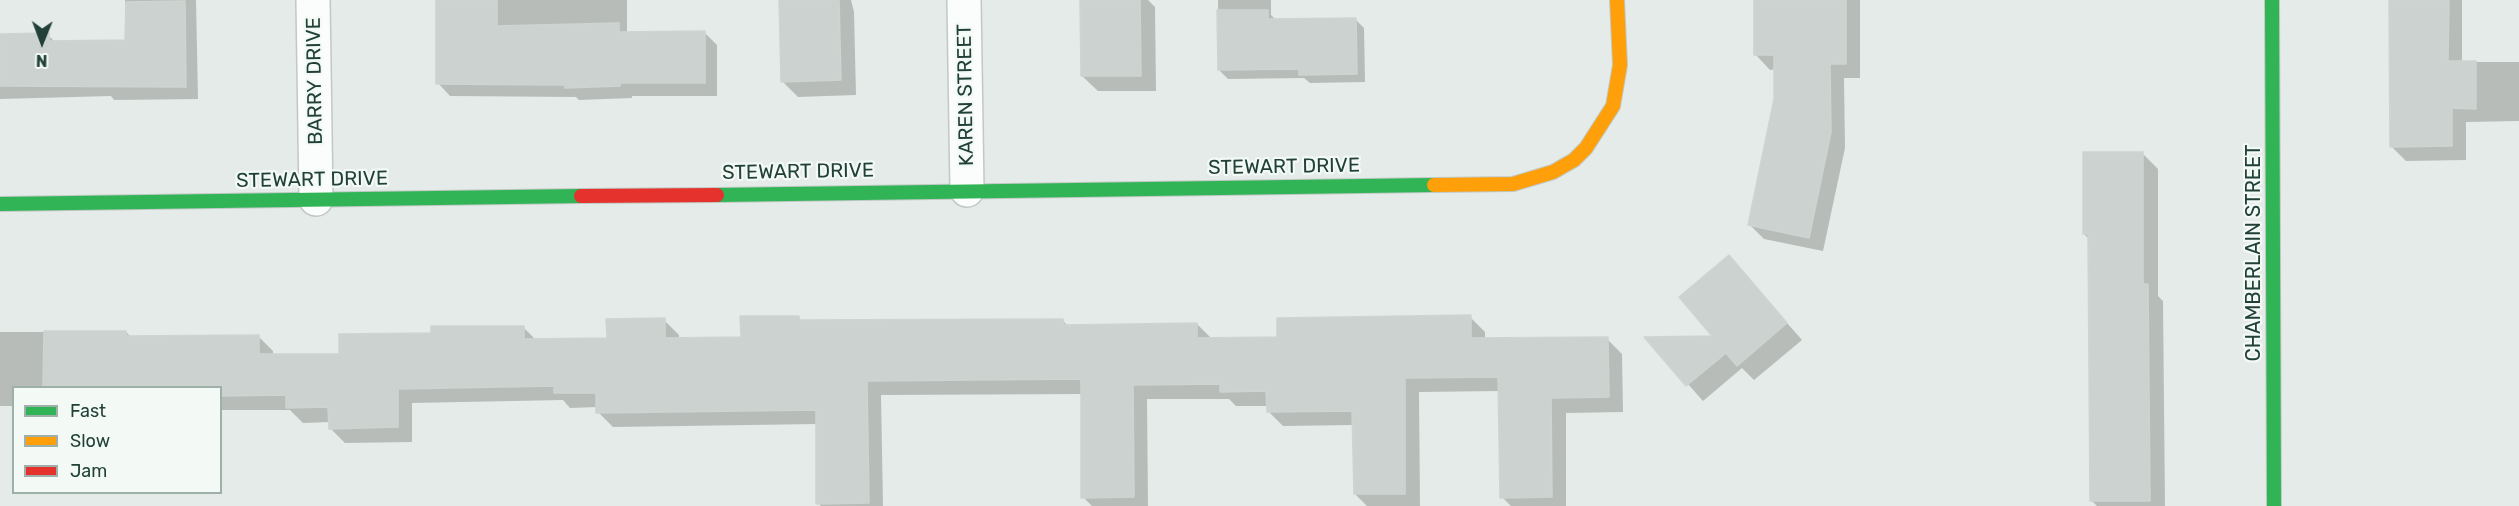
<!DOCTYPE html>
<style>
body{margin:0}
#map{position:relative;width:2519px;height:506px;overflow:hidden;background:#e5ebe8;font-family:Rubik,sans-serif}
canvas{display:block}
.legend{position:absolute;left:12px;top:386px;width:210px;height:108px;box-sizing:border-box;background:#f3faf6;border:2px solid #9fb0aa;margin:0;padding:8px 10px;list-style:none;font-size:18px;color:#214037}
.legend li{display:flex;align-items:center;gap:12px;height:30px}
.legend b{width:30px;border:2px solid #9fb0aa}
.north{position:absolute;left:12px;top:12px;width:60px;height:60px;-webkit-text-stroke:4px #f3faf6;paint-order:stroke;rotate:181deg;font-size:16px;font-weight:700;line-height:24px;text-align:center;color:#214037}
.north::after{content:'';display:block;margin:auto;width:21px;height:27px;background:#214037;clip-path:polygon(50% 0,100% 100%,50% 72%,0 100%)}
</style>
<div id="map">
<canvas width="2519" height="506"></canvas>
<ul class="legend">
<li><b style="height:8px;background:#30b455"></b>Fast</li>
<li><b style="height:8px;background:#ff9f0a"></b>Slow</li>
<li><b style="height:8px;background:#e5322d"></b>Jam</li>
</ul>
<div class="north">N</div>
</div>
<script>
const g = document.querySelector('canvas').getContext('2d');
g.lineJoin = 'round';
function fillPath(path, color) { g.fillStyle = color; g.fill(path, 'evenodd'); }
const shape = rows => new Path2D(rows.map(r => 'M' + r).join(''));
function strokePath(path, color, width, dash) { g.strokeStyle = color; g.lineWidth = width; g.lineCap = dash ? 'butt' : 'round'; g.setLineDash(dash || []); g.stroke(path); }
function write(font, color, halo, rows, align = 'center') {
  g.font = font + ' Rubik,sans-serif'; g.lineWidth = 4.5; g.setLineDash([]); g.textBaseline = 'middle'; g.strokeStyle = halo; g.fillStyle = color; for (const [text, x, y, turn = 0] of rows) {
    g.save(); g.translate(x, y); g.rotate((+turn || 0) * Math.PI / 180); g.textAlign = isNaN(turn) ? turn : align; if (halo) g.strokeText(text, 0, 0); g.fillText(text, 0, 0); g.restore();
  }
}
fillPath(shape([
 [125,0,196,0,198,99,114,100,111,96,0,99,0,35,48,35,56,43,126,42],
 [438,0,627,0,627,34,704,32,717,45,717,96,632,96,632,98,579,100,576,97,450,96,438,83],
 [781,0,851,0,854,12,856,95,798,97,782,81],
 [1081,0,1148,0,1155,7,1156,91,1098,91,1082,76],
 [1218,0,1271,0,1271,15,1276,20,1355,19,1364,28,1365,82,1310,83,1304,78,1228,79,1219,70],
 [1755,0,1860,0,1860,78,1844,78,1845,148,1823,251,1764,239,1750,225,1776,99,1776,69,1770,70,1756,55],
 [2390,0,2462,0,2462,62,2519,62,2519,121,2466,122,2466,160,2406,161,2391,146],
 [2142,153,2158,169,2158,296,2163,301,2165,506,2097,506,2091,500,2089,239,2084,234],
 [1729,257,1802,340,1754,380,1742,368,1703,401,1647,338,1716,338],
 [798,317,803,322,1062,320,1068,326,1197,324,1212,339,1279,339,1470,317,1485,332,1485,340,1607,339,1622,354,1623,412,1566,413,1566,506,1511,506,1502,497,1500,391,1419,392,1420,506,1367,506,1355,494,1354,425,1283,426,1268,411,1268,406,1236,406,1229,399,1147,399,1148,506,1092,506,1083,497,1082,394,881,395,883,506,821,506,818,503,817,424,613,427,598,412,598,407,570,408,563,400,412,403,412,442,345,443,330,428,330,422,303,423,290,410,220,410,220,388,14,388,14,406,0,406,0,332,126,332,131,337,258,336,273,351,273,355,341,356,432,334,523,327,537,341,608,340,664,320,679,335,679,339,742,338]
]), '#0003');
const building = shape([
 [436,0,497,0,497,26,619,23,619,32,705,31,705,83,620,83,620,86,565,88,565,85,436,84,436,0],
 [779,0,839,0,841,80,781,82,779,0],
 [1080,0,1140,0,1141,76,1081,76,1080,0],
 [1754,0,1846,0,1846,64,1830,64,1831,132,1809,238,1748,225,1774,99,1774,55,1754,55,1754,0],
 [2389,0,2449,0,2448,61,2476,61,2476,109,2452,108,2452,146,2390,147,2389,0],
 [185,1,186,87,0,86,0,34,49,33,49,41,125,40,126,2,185,1],
 [1217,10,1268,10,1268,19,1356,18,1357,74,1299,75,1299,69,1218,70,1217,10],
 [2083,152,2143,152,2143,284,2148,284,2150,501,2090,501,2088,234,2083,234,2083,152],
 [1729,255,1787,323,1737,366,1726,353,1686,386,1644,337,1712,336,1679,297,1729,255],
 [1471,315,1471,338,1608,337,1609,397,1551,398,1552,497,1500,498,1498,377,1405,378,1405,494,1354,494,1352,411,1267,412,1266,391,1220,392,1220,384,1133,385,1134,497,1081,498,1081,379,867,381,869,503,816,504,816,410,596,413,596,393,554,393,554,386,398,389,398,427,329,429,328,407,286,408,286,395,220,396,220,387,43,387,44,331,126,331,126,336,259,335,259,354,339,354,339,334,431,333,431,326,524,326,524,339,607,338,606,319,665,318,665,338,741,337,740,316,799,316,799,320,1063,319,1063,325,1197,323,1197,338,1277,337,1277,318,1471,315]
]);
fillPath(building, '#ccd2cf');
strokePath(building, '#ced4d1', 1.5);
const street = shape([
 [313,0,316,199],
 [964,0,967,190]
]);
const fast = shape([
 [2272,0,2274,506],
 [717,195,1434,185],
 [0,204,581,196]
]);
const slow = shape([
 [1434,185,1513,184,1553,172,1574,160,1586,148,1613,106,1620,65,1617,0]
]);
const jam = shape([
 [581,196,717,195]
]);
strokePath(street, '#c2c8c5', 36);
strokePath(fast, '#c0c9c5', 16);
strokePath(slow, '#c0c9c5', 16);
strokePath(jam, '#c0c9c5', 16);
strokePath(street, '#fbfcfc', 33);
strokePath(fast, '#30b455', 14);
strokePath(slow, '#ff9f0a', 14);
strokePath(jam, '#e5322d', 14);
write('20px', '#214037', '#f3faf6', [
 ["BARRY DRIVE",315,81,-91],
 ["KAREN STREET",966,95,-91],
 ["STEWART DRIVE",1284,167,-1],
 ["STEWART DRIVE",798,172,-1],
 ["STEWART DRIVE",312,180,-1],
 ["CHAMBERLAIN STREET",2254,253,-90]
]);
</script>
